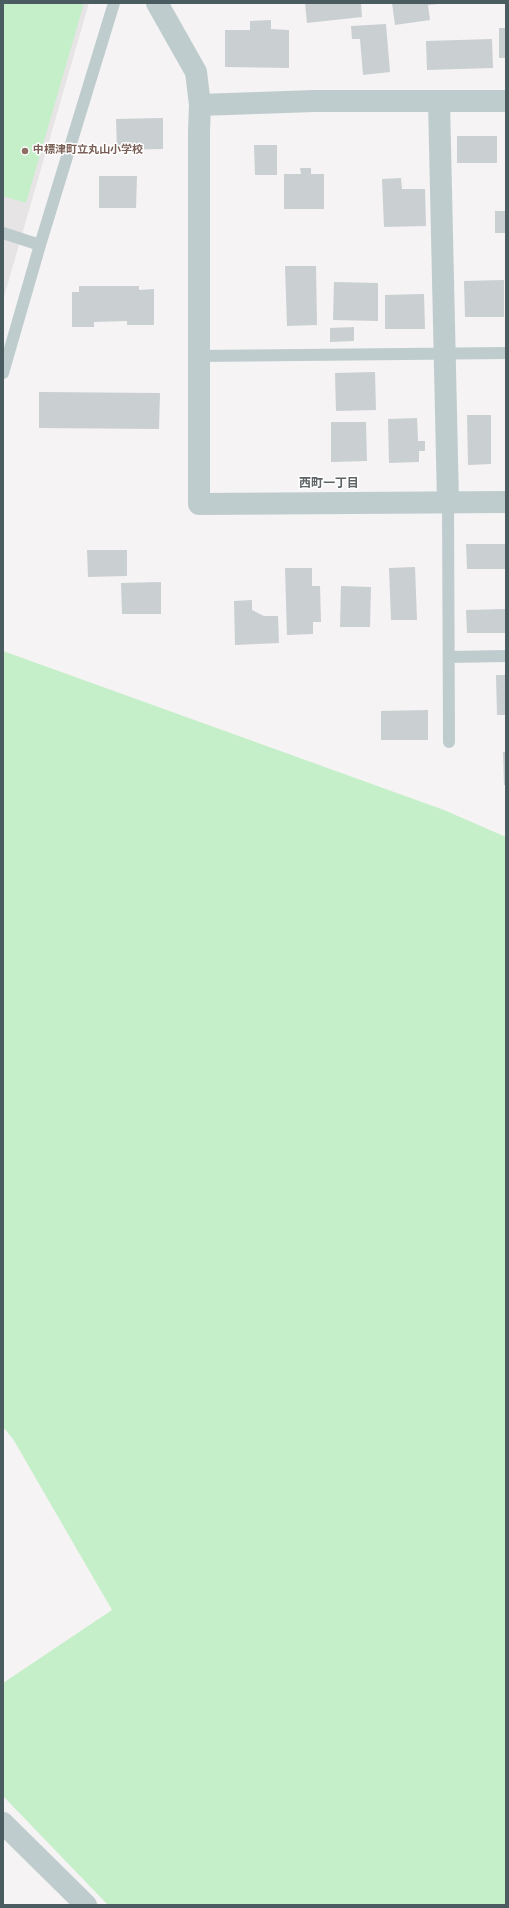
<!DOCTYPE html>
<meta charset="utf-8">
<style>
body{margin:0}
#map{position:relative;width:509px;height:1908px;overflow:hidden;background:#f5f3f3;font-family:Overpass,sans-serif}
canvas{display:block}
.frame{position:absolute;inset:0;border:4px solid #4b5c60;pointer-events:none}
</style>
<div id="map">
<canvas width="509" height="1908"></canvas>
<div class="frame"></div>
</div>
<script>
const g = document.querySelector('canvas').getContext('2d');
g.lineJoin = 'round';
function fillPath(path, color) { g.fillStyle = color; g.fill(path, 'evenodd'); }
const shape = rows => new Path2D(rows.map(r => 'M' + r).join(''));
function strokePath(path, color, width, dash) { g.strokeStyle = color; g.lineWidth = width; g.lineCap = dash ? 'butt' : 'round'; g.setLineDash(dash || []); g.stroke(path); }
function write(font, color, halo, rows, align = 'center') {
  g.font = font + ' Overpass,"Noto Sans JP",sans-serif'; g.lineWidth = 3; g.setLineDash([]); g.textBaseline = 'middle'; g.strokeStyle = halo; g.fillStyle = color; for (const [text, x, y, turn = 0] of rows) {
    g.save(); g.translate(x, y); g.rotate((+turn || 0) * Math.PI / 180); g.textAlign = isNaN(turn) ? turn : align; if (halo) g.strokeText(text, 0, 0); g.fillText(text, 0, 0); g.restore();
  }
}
fillPath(shape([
 [3,3,89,3,3,300]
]), '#e6e4e5');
fillPath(shape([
 [3,3,84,3,26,203,3,196],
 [3,651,444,810,506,837,506,1905,108,1905,3,1796,3,1683,112,1610,13,1439,3,1427]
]), '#c5efc9');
fillPath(shape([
 [305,3,361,3,362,17,307,23],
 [392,3,439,3,439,4,428,5,430,20,395,25],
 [271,20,271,29,289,30,289,68,225,67,225,30,250,30,250,21],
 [386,24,390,72,363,75,360,39,352,39,351,26],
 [499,28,506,28,506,58,499,58],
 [492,39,493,68,427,70,426,41],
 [163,118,163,149,117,150,116,119],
 [457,136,497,136,497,163,457,163],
 [254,145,277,145,277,175,255,175],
 [300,168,311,168,311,174,324,174,324,209,284,209,284,174,301,174],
 [99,176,137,176,136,208,99,208],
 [401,178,402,189,425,189,426,226,384,227,382,179],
 [495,211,506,211,506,233,495,233],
 [285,266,316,266,317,325,287,326],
 [504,280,504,317,465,317,464,281],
 [334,282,378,283,378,321,333,320],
 [79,286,139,286,139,290,154,289,154,325,127,325,127,321,94,322,94,327,72,327,72,292,79,292],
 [424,294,425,329,385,329,385,295],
 [354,327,354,341,330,342,330,328],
 [375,372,376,410,336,411,335,373],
 [39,392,160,393,159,429,39,428],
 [467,415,491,415,491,464,468,465],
 [417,418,418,441,425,441,425,451,419,451,419,462,389,463,388,419],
 [331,422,366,422,367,461,331,462],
 [466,544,506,544,506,569,467,569],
 [87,550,127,550,127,576,88,577],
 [415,567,417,620,391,620,389,568],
 [285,568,312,568,312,586,320,586,321,622,313,622,313,634,287,635],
 [161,582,161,614,122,614,121,583],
 [341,586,371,587,370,627,340,627],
 [252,600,252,610,264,616,278,616,279,643,235,645,234,601],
 [506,609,506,633,467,633,466,610],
 [496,675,506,675,506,715,497,715],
 [428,710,428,740,381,740,381,711],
 [503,752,506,752,506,785,504,785]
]), '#cacfd2');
strokePath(shape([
 [3,233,40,245,114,3],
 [199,356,506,353],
 [3,373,40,245],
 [448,502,449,742],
 [449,657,506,656]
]), '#bfccce', 12);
strokePath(shape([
 [157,3,196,72,200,105,199,131,199,504,506,502],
 [439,101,448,502],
 [200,105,314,101,506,101]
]), '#bfccce', 22);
strokePath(shape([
 [3,1823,86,1905]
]), '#bfccce', 22);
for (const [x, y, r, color] of [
 [25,151,4,"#8d6e63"]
]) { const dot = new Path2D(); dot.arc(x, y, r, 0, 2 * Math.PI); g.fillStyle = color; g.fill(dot); strokePath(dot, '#fff', 1.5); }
write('bold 11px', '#785e54', '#fff', [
 ["中標津町立丸山小学校",33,151]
], 'left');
write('bold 12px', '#5f6567', '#fff', [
 ["西町一丁目",329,485]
]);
</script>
